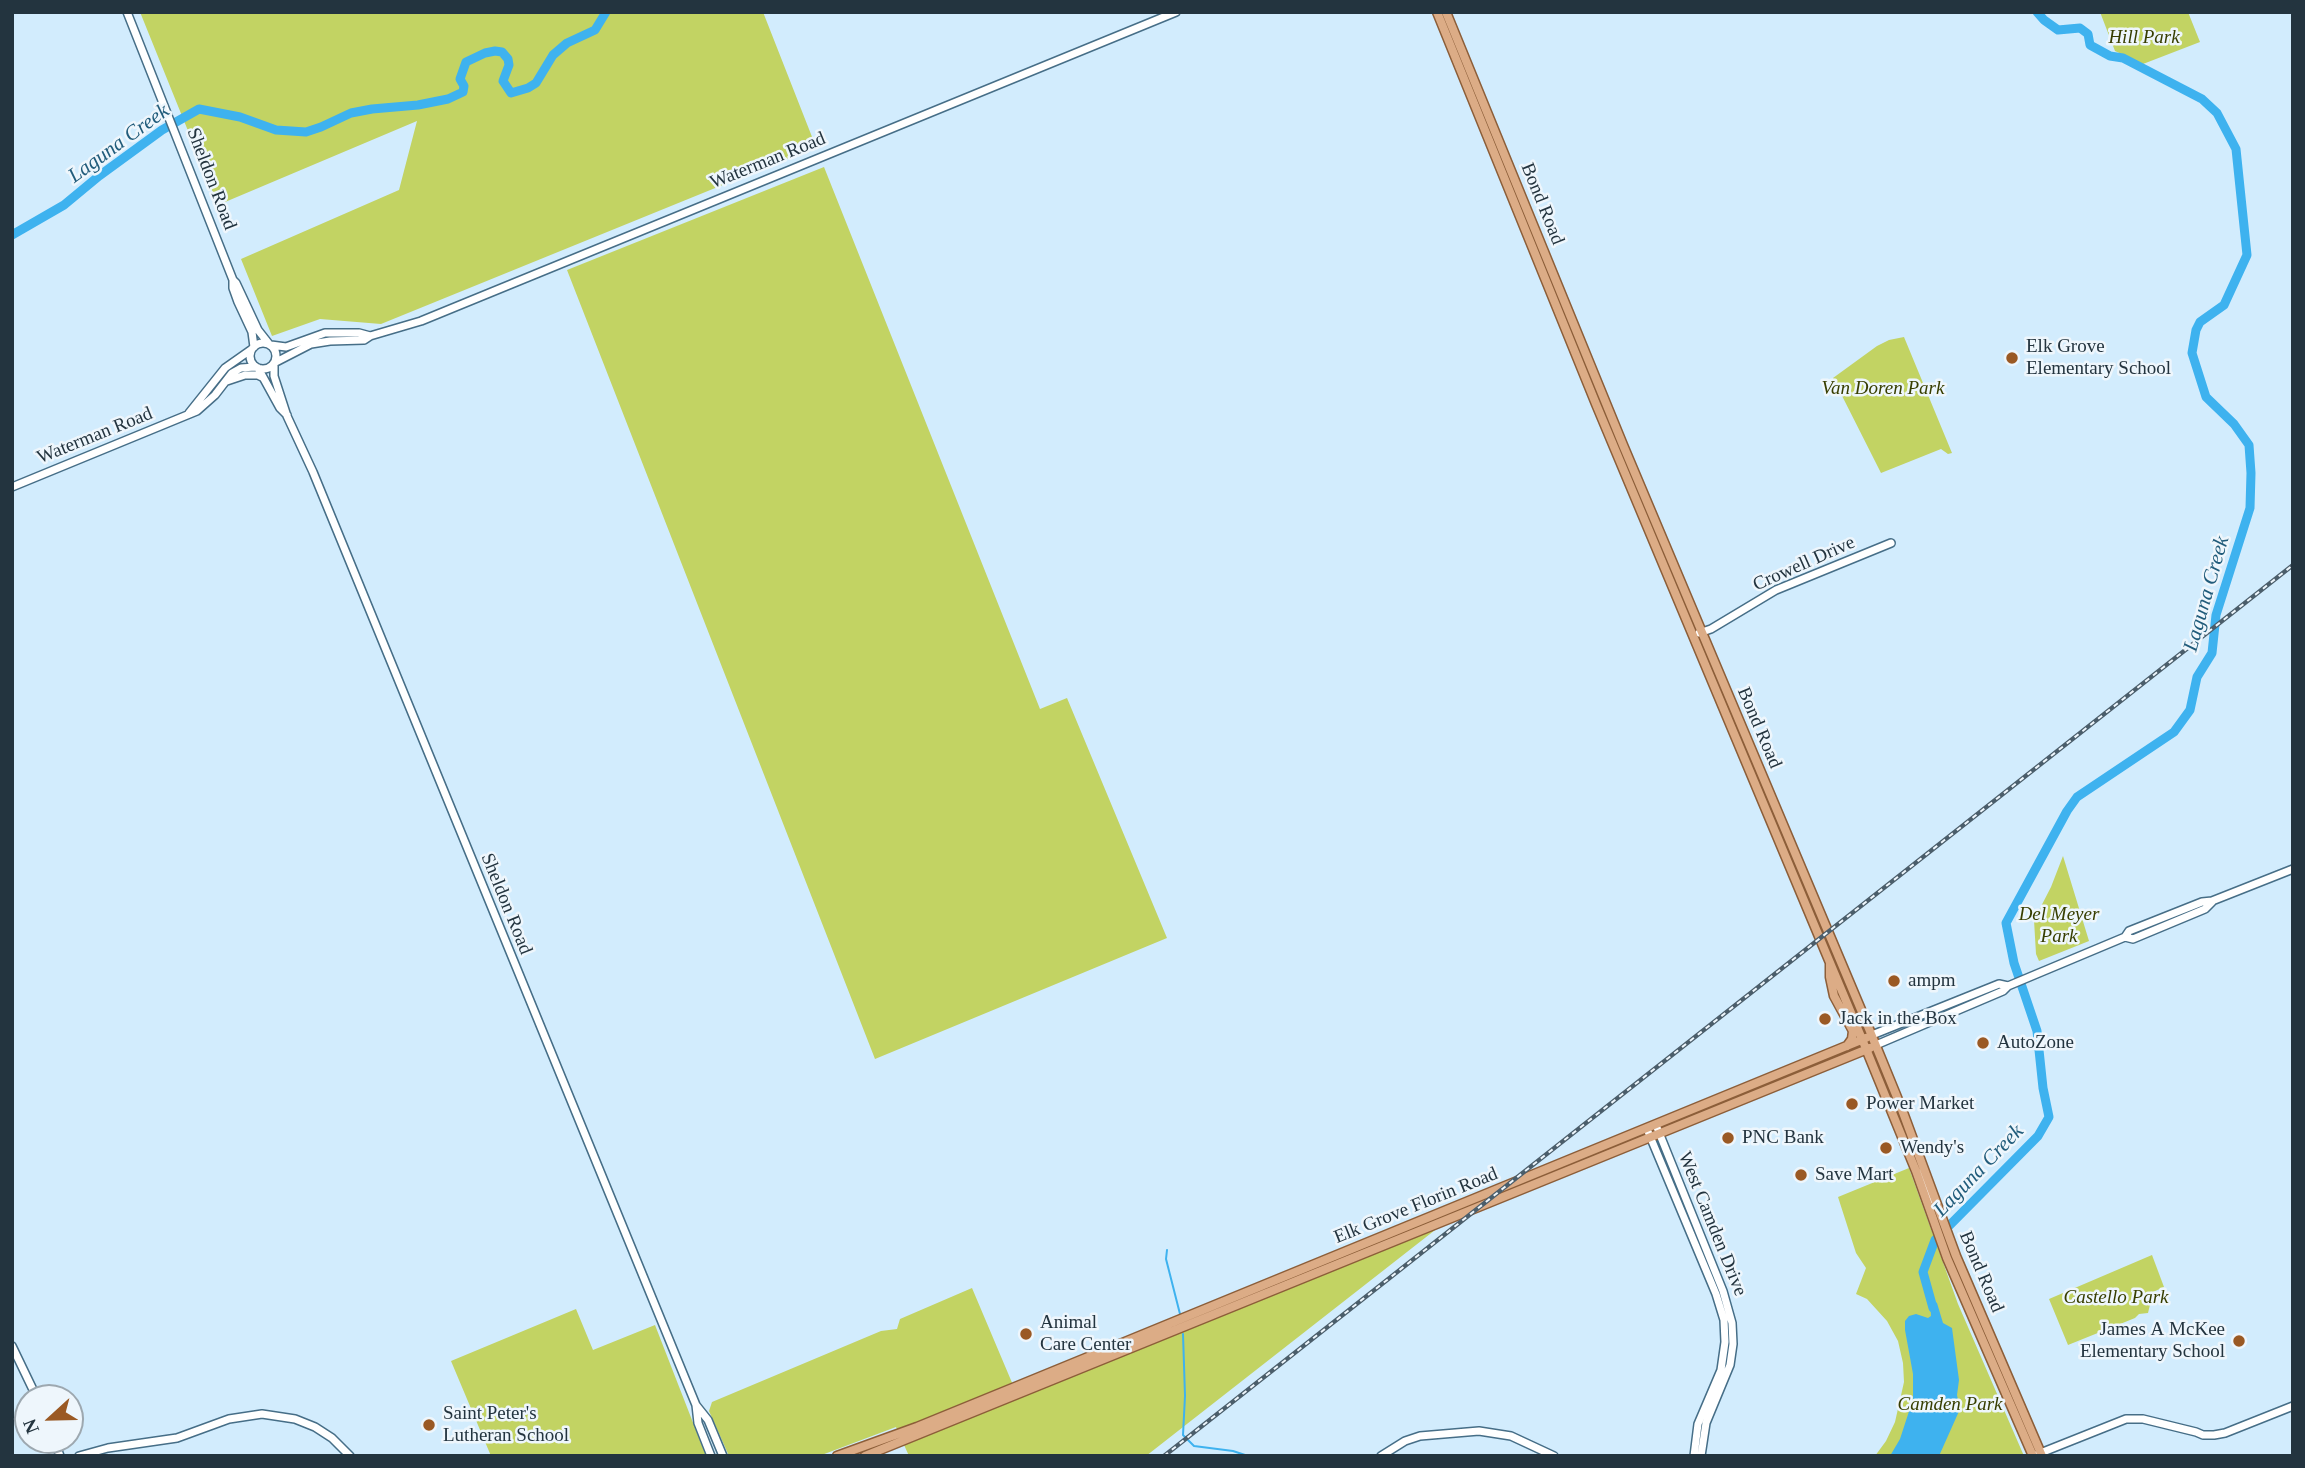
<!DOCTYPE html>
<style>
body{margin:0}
#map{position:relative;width:2305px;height:1468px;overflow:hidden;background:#d2ecfd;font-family:"Times New Roman",serif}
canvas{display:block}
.frame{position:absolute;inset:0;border:14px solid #23343f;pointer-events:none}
.north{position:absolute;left:14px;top:1384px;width:70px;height:70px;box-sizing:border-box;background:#eef6fc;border:2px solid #9da8b0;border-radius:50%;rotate:248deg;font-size:19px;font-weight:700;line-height:28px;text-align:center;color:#23343f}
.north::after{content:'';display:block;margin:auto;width:24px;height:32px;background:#9a5924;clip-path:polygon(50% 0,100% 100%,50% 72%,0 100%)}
</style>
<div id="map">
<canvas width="2305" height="1468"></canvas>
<div class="frame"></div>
<div class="north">N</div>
</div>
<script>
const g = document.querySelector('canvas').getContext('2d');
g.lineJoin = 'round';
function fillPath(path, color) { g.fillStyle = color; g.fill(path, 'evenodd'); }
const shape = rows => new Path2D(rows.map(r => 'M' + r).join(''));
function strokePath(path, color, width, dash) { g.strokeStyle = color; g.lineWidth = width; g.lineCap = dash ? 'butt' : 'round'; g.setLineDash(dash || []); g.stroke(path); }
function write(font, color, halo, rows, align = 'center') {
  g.font = font + ' "Times New Roman",serif'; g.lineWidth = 5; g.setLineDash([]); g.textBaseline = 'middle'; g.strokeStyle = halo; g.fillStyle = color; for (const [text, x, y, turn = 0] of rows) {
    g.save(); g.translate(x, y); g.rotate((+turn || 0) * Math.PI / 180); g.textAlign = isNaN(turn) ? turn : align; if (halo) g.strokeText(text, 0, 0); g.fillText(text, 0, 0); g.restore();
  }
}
fillPath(shape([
 [140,12,763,12,816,147,381,324,320,319,272,336,241,259,399,190,417,121,218,205],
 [2100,12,2188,12,2200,42,2143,64,2115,51],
 [824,167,1040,709,1067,698,1167,938,875,1059,567,270],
 [1904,337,1952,453,1948,454,1941,449,1881,473,1833,378,1877,346,1889,340],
 [2063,856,2089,941,2039,961,2036,954,2034,920,2051,887],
 [1909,1168,1958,1304,2024,1456,1875,1456,1886,1441,1895,1422,1904,1382,1903,1363,1898,1341,1887,1321,1867,1299,1856,1294,1866,1268,1856,1253,1838,1197],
 [1485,1191,1146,1456,909,1456,896,1427,819,1456,729,1456,709,1411,712,1402,881,1331,897,1329,900,1319,972,1288,1013,1385],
 [2152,1255,2164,1287,2153,1292,2148,1313,2139,1314,2135,1318,2068,1345,2049,1299],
 [576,1309,593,1350,655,1325,706,1456,491,1456,451,1361]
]), '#c2d363');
fillPath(shape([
 [1930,1298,1937,1303,1943,1323,1952,1328,1959,1380,1957,1395,1960,1409,1939,1456,1890,1456,1900,1439,1913,1399,1913,1374,1905,1330,1905,1321,1909,1316,1916,1314,1928,1318,1931,1316]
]), '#3eb2ef');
strokePath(shape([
 [1167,1250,1166,1259,1180,1314],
 [1183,1334,1185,1396,1183,1435,1194,1446,1233,1451,1248,1456]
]), '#3eb2ef', 2);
strokePath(shape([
 [12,235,64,205,99,176,162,130,199,109,240,117,276,130,306,132,321,127,351,113,372,109,418,105,448,99,463,92,464,86,460,79,466,62,485,53,495,51,502,52,508,59,509,65,503,81,511,93,528,88,536,83,553,55,567,43,595,30,606,12],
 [1933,1308,1923,1272,1935,1240,2038,1136,2049,1117,2043,1088,2037,1031,2014,963,2006,923,2067,811,2077,797,2174,732,2190,710,2197,677,2212,653,2216,615,2250,508,2251,473,2249,445,2234,424,2206,397,2192,353,2196,330,2200,322,2224,305,2247,255,2236,149,2217,113,2202,99,2123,58,2110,56,2090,45,2088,34,2080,28,2058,30,2044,20,2037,12]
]), '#3eb2ef', 9);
const secondary = shape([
 [127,12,233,280,236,283,258,330,269,344],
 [233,281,233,288,238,302,252,332,254,347],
 '250 356a13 13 0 1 1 26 0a13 13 0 1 1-26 0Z',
 [271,345,286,347,325,333,359,333,370,336],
 [276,362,311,344,330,341,364,340,370,336,421,321,1176,12],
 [274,364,274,376,287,416,313,472,696,1405,698,1423,711,1456],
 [258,368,280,408,287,415],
 [227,381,245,375,258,375,262,377],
 [189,413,225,368,252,349],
 [12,487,197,411,215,395,232,373,241,368,255,367],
 [1699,633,1711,629,1776,590,1891,543],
 [2125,937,2133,939,2205,909,2212,902],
 [1872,1035,1999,984,2008,986],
 [1876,1045,2003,991,2008,986,2125,937,2129,931,2202,902,2212,901,2293,869],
 [1656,1125,1723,1291,1732,1323,1733,1344,1730,1365,1706,1423,1701,1456],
 [1647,1129,1716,1294,1724,1320,1725,1342,1721,1370,1698,1424,1694,1456],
 [1920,1173,1933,1200],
 [12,1346,37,1398],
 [696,1405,708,1420,723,1456],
 [54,1440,60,1456],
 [2038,1454,2126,1419,2143,1419,2196,1432,2203,1435,2214,1435,2225,1433,2293,1406],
 [79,1456,108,1448,177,1438,229,1419,262,1414,295,1419,315,1427,332,1438,350,1456],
 [1381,1456,1405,1441,1420,1436,1479,1431,1511,1436,1554,1456]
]);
const primary = shape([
 [1437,12,1596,404,1862,1039,1916,1171,1947,1258,2033,1456],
 [1446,12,1623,445,1867,1024,1901,1107,1956,1256,2042,1456],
 [1830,964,1830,977,1834,996,1853,1031,1852,1039,1847,1046],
 [837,1456,917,1427,1015,1387,1866,1038],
 [865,1456,1870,1048]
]);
strokePath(secondary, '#466e87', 10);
strokePath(primary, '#8c5e39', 11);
strokePath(secondary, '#fff', 7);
strokePath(primary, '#dcac86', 8);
const rail = shape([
 [1164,1456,2293,565]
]);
strokePath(rail, '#4b5e6b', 4.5);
strokePath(rail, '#eef6fc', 2, [5]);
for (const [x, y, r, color] of [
 [2012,358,7,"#9a5924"],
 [1894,981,7,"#9a5924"],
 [1825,1019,7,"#9a5924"],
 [1983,1043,7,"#9a5924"],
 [1852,1104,7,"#9a5924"],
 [1728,1138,7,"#9a5924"],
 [1886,1148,7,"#9a5924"],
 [1801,1175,7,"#9a5924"],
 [1026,1334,7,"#9a5924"],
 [2239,1341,7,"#9a5924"],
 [429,1425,7,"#9a5924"]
]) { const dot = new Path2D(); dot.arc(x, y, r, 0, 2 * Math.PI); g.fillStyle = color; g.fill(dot); strokePath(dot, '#eef6fc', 2.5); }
write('italic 19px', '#373e00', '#eef6fc', [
 ["Hill Park",2144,38],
 ["Van Doren Park",1883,389],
 ["Del Meyer",2059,915],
 ["Park",2059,937],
 ["Castello Park",2116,1298],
 ["Camden Park",1950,1405]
]);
write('19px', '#23343f', '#eef6fc', [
 ["Waterman Road",768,161,-22],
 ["Sheldon Road",211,179,69],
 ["Bond Road",1542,204,68],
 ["Waterman Road",95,436,-22],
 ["Crowell Drive",1804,564,-24],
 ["Bond Road",1759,728,67],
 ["Sheldon Road",506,904,68],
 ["Elk Grove Florin Road",1416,1206,-22],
 ["West Camden Drive",1712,1224,68],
 ["Bond Road",1981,1272,67]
]);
write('19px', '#23343f', '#eef6fc', [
 ["Elk Grove",2026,347],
 ["Elementary School",2026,369],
 ["ampm",1908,981],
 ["Jack in the Box",1839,1019],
 ["AutoZone",1997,1043],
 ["Power Market",1866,1104],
 ["PNC Bank",1742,1138],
 ["Wendy's",1900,1148],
 ["Save Mart",1815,1175],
 ["Animal",1040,1323],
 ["Care Center",1040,1345],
 ["James A McKee",2225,1330,"right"],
 ["Elementary School",2225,1352,"right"],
 ["Saint Peter's",443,1414],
 ["Lutheran School",443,1436]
], 'left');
write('italic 21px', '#215c7b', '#eef6fc', [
 ["Laguna Creek",119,144,-36],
 ["Laguna Creek",2207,594,-74],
 ["Laguna Creek",1979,1171,-46]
]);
</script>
